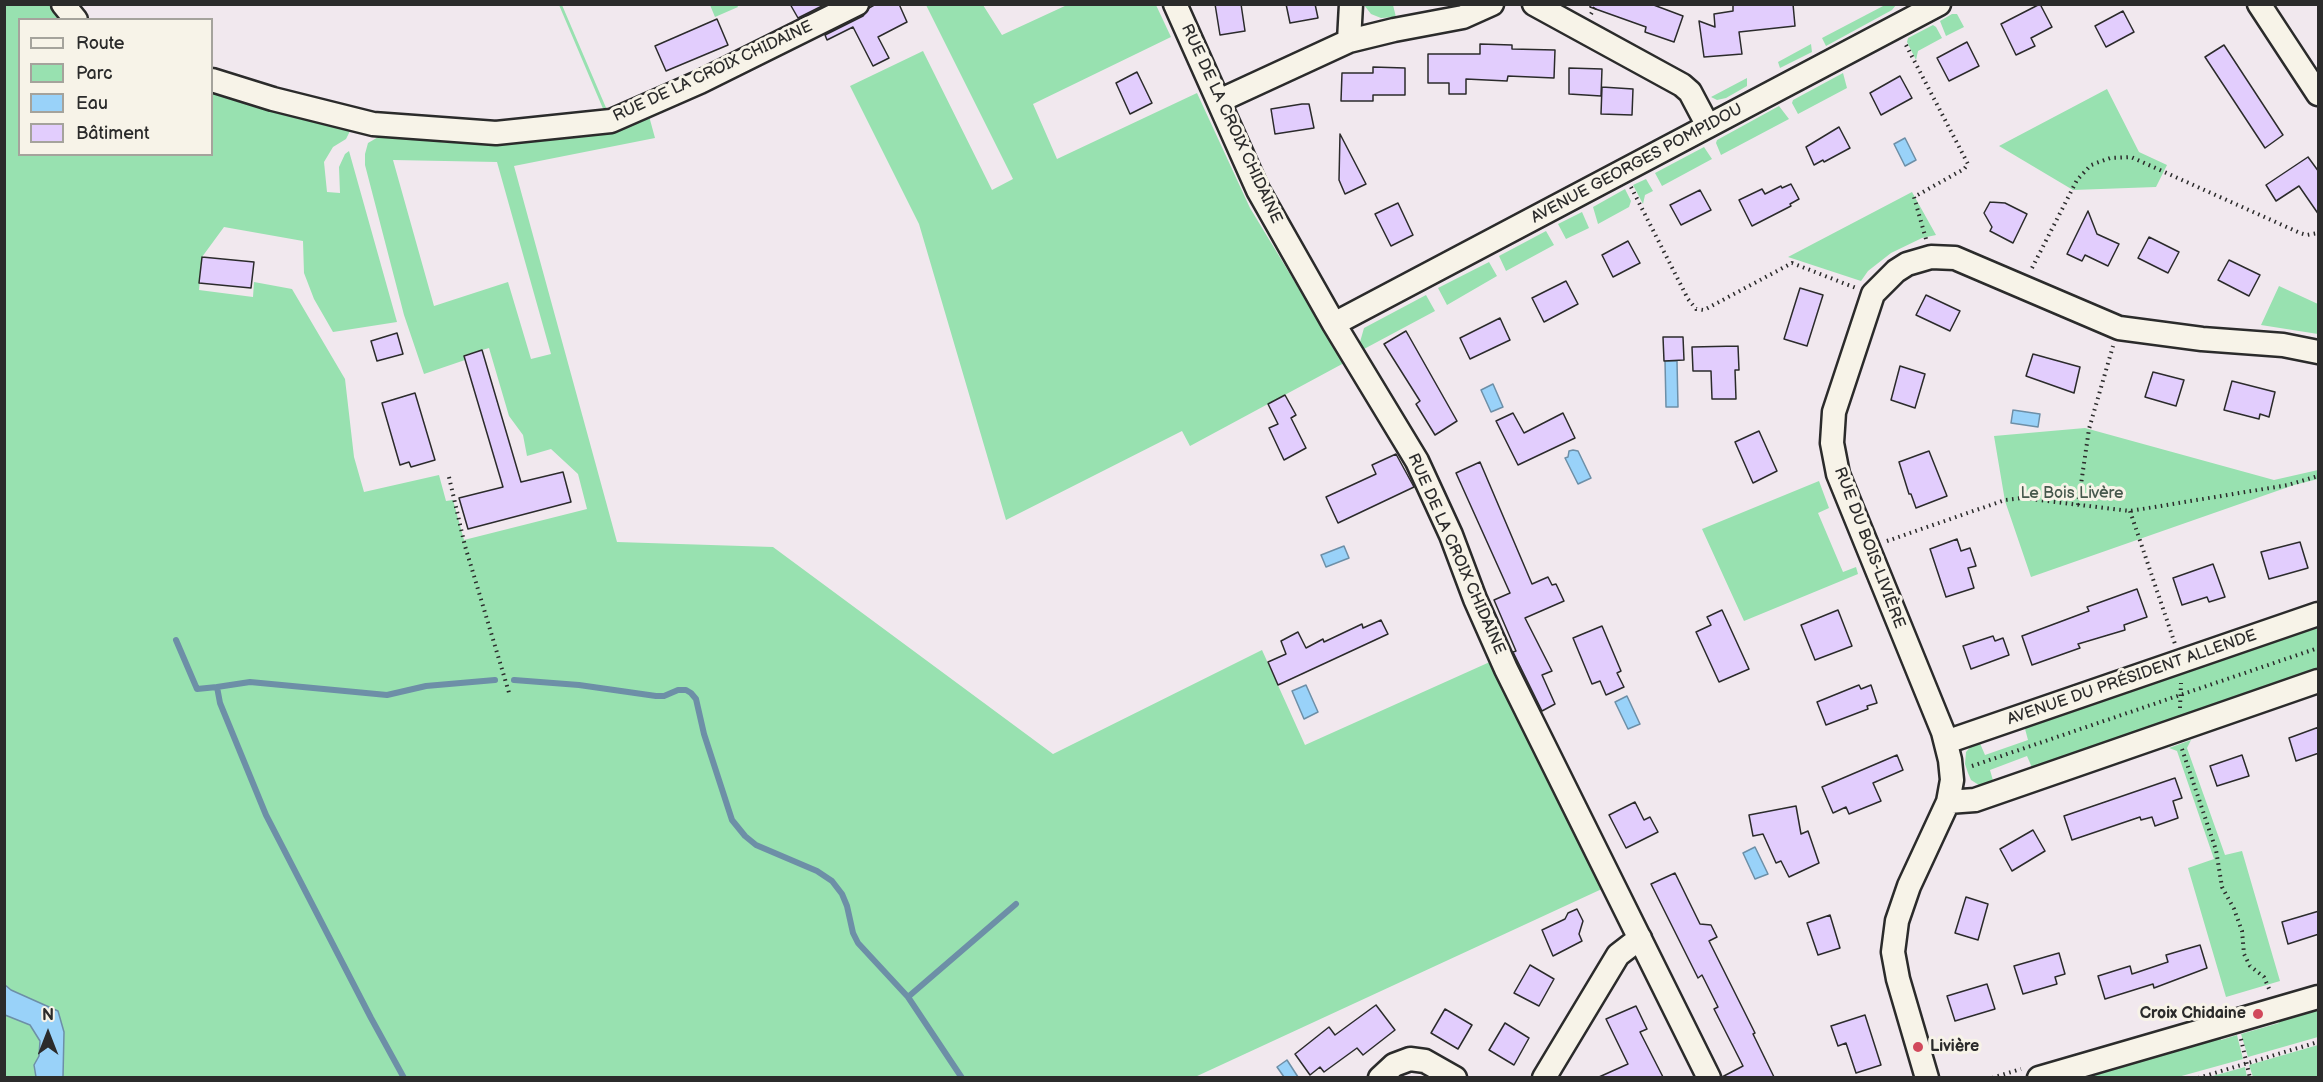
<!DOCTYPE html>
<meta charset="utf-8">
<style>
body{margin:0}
#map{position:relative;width:2323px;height:1082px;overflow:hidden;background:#f1e8ee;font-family:"Balsamiq Sans",sans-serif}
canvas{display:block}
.frame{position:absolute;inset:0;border:6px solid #2b2b2b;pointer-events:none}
.legend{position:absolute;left:18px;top:18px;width:195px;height:138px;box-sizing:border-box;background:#f7f3e8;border:2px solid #a5a39c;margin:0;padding:8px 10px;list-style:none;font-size:18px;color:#2b2b2b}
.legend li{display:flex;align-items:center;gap:12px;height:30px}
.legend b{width:30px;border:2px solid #a5a39c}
.north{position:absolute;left:18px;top:1004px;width:60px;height:60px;-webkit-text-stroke:4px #f7f3e8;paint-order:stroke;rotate:0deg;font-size:16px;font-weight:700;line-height:24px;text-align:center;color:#2b2b2b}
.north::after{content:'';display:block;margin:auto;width:21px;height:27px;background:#2b2b2b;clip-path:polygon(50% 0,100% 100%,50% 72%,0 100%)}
</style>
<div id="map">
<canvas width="2323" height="1082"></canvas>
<div class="frame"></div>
<ul class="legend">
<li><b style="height:8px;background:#f7f3e8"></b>Route</li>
<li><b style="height:16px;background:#98e1b0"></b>Parc</li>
<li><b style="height:16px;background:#99d2f9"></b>Eau</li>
<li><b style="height:16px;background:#e2cdfd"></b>Bâtiment</li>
</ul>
<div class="north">N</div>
</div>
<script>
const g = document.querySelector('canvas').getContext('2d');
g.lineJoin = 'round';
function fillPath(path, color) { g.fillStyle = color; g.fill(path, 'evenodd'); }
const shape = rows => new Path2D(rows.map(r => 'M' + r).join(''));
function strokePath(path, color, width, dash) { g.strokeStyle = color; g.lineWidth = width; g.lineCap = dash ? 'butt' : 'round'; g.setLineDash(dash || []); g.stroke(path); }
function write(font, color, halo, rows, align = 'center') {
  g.font = font + ' "Balsamiq Sans",sans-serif'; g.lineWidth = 6; g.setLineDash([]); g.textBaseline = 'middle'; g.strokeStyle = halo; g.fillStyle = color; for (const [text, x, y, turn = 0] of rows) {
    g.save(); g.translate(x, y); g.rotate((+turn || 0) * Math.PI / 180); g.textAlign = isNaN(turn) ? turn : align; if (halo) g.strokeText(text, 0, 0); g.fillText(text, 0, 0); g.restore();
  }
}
fillPath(shape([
 [1097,4,1156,5,1171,37,1033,104,1057,159,1197,93,1250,208,1344,363,1190,446,1182,431,1006,520,919,224,850,86,923,51,992,190,1013,179,926,5,983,5,1002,35,1067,5],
 [4,5,54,5,66,19,20,20,20,154,212,154,212,86,352,127,346,139,333,147,324,162,327,192,340,193,339,167,345,154,349,151,397,322,333,332,314,299,304,273,303,241,224,227,202,257,199,290,253,297,254,282,292,289,345,379,354,457,364,492,439,475,446,501,453,500,464,540,587,509,578,474,551,449,527,456,523,435,509,416,489,348,465,355,465,360,424,374,404,315,365,165,365,154,368,143,380,136,451,143,547,140,575,136,649,116,655,138,514,166,617,542,773,547,1053,754,1262,650,1305,745,1492,661,1604,888,1195,1077,63,1077,64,1041,58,1011,11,990,5,984],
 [393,160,497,162,551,354,531,359,508,282,434,306],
 [559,5,562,5,607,110,604,111],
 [710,5,737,5,738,7,715,17],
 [1364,5,1393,5,1396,17,1381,18,1371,14],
 [1885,5,1896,5,1892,10,1826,46,1822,38],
 [1952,14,1957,14,1964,27,1946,36,1940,21],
 [1933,25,1936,27,1942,38,1918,51,1916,60,1907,42,1908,38],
 [1811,44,1812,52,1780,68,1778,62],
 [1843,73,1847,88,1798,114,1792,103,1793,100],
 [1747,78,1747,86,1726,98,1717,100,1711,97],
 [2107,89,2139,152,2167,165,2156,187,2073,190,1999,146],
 [1779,106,1789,119,1721,155,1716,143,1717,140],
 [1704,147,1712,159,1662,186,1655,173],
 [1646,179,1653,191,1645,195,1643,204,1633,185],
 [1625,189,1631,201,1629,207,1598,224,1593,207],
 [1912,192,1936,235,1922,238,1891,253,1868,271,1861,281,1788,257],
 [1582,212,1589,228,1566,239,1558,224],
 [1546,231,1554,245,1506,271,1499,256],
 [1489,262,1497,276,1447,305,1438,288],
 [2279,286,2318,304,2318,334,2261,325],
 [1426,295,1435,311,1364,349,1360,342,1364,328],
 [2085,428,2274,480,2318,470,2318,479,2294,485,2031,577,2005,501,1994,436],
 [1819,481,1829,508,1818,513,1843,572,1856,567,1858,574,1744,621,1702,529],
 [2318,624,2318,671,2033,770,2027,756,1990,770,1994,784,1982,787,1971,780,1968,773,1965,764,1966,752,1973,744,1979,741,1985,755,2028,740,2024,725],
 [2191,740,2187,748,2225,855,2242,851,2280,981,2226,997,2188,868,2214,859,2177,751,2169,748],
 [2318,1007,2318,1037,2248,1057,2241,1034,2279,1023,2278,1019],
 [5,1015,28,1023,38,1036,40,1043,39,1056,34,1067,36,1077,5,1078],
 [2220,1035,2221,1040,2237,1035,2243,1059,2178,1077,2076,1078],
 [2318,1045,2318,1076,2312,1078,2253,1077,2249,1065],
 [2245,1067,2247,1077,2209,1077]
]), '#98e1b0');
const water = shape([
 [1905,138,1916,160,1905,166,1894,144,1905,138],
 [1665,361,1677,361,1678,407,1666,407,1665,361],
 [1493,384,1503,407,1491,412,1481,390,1493,384],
 [2013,410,2040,414,2038,427,2011,423,2013,410],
 [1573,450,1578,451,1591,478,1578,484,1565,458,1568,457,1569,451,1573,450],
 [1344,546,1349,558,1326,567,1321,555,1344,546],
 [1306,685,1318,712,1304,719,1292,691,1306,685],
 [1627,696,1640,724,1628,729,1615,702,1627,696],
 [1755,847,1768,874,1755,879,1743,853,1755,847],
 [4,984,11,990,58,1011,64,1032,63,1077,36,1077,34,1065,39,1056,40,1041,30,1025,5,1015,4,984],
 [1287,1060,1298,1077,1284,1077,1277,1067,1287,1060]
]);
fillPath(water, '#99d2f9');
strokePath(water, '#6d8fa7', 1.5);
strokePath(shape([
 [176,640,197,689,217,687,220,703,266,815,371,1018,404,1078],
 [514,680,579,685,656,696,664,696,678,690,686,690,691,693,696,699,704,734,732,820,745,836,756,845,817,871,832,881,842,894,847,906,853,933,858,943,908,997,962,1078],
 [217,687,250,682,387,695,426,686,495,680],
 [908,997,1016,904]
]), '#6d8fa7', 6);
const building = shape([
 [790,4,826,4,798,18,790,4],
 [876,4,899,4,907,22,878,37,889,58,873,66,853,27,827,40,825,35,863,16,869,8,876,4],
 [1215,4,1241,4,1245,31,1220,35,1215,4],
 [1286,4,1315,4,1318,18,1290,23,1286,4],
 [1590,4,1651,4,1683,16,1674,42,1645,32,1646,27,1590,7,1590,4],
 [1733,4,1793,4,1795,26,1739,32,1742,54,1704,57,1699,21,1715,27,1714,14,1733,11,1733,4],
 [2040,4,2052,27,2031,38,2035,46,2016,55,2001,24,2040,4],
 [2123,11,2134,32,2106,47,2095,26,2123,11],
 [717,19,728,45,666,71,655,46,717,19],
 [1967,42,1979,66,1949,81,1937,58,1967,42],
 [1480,44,1512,45,1512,49,1555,50,1554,78,1508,76,1507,81,1466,79,1466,94,1449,94,1449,83,1428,83,1428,54,1480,54,1480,44],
 [2224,45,2283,135,2265,148,2205,57,2224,45],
 [1373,67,1405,68,1405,95,1373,95,1373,101,1341,101,1342,73,1373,73,1373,67],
 [1569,68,1602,69,1601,96,1569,94,1569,68],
 [1137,72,1152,103,1130,114,1116,83,1137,72],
 [1900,76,1912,98,1881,115,1870,93,1900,76],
 [1602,87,1633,89,1632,115,1601,114,1602,87],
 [1302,104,1309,104,1314,128,1275,134,1271,109,1302,104],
 [1839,127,1850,148,1824,162,1823,160,1814,165,1806,147,1839,127],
 [1340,134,1366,184,1345,194,1339,180,1340,134],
 [2308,157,2319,172,2319,215,2299,186,2276,201,2266,185,2308,157],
 [1791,184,1799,199,1790,204,1791,206,1752,226,1739,200,1762,189,1765,194,1781,186,1782,188,1791,184],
 [1700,190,1711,210,1681,225,1670,205,1700,190],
 [1990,202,2005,203,2027,214,2013,243,1990,231,1992,227,1984,213,1990,202],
 [1398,203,1413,235,1391,246,1375,214,1398,203],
 [2088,211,2097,234,2119,244,2108,266,2085,255,2082,261,2067,254,2088,211],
 [2149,237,2179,252,2168,273,2138,258,2149,237],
 [1628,241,1640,263,1613,277,1602,255,1628,241],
 [202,257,254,262,251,288,199,283,202,257],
 [2229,260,2260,275,2249,296,2218,280,2229,260],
 [1566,281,1578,304,1544,322,1532,298,1566,281],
 [1800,288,1823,295,1807,346,1784,339,1800,288],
 [1926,295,1960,311,1950,331,1916,315,1926,295],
 [1500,318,1510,340,1470,359,1460,338,1500,318],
 [1406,331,1457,421,1435,435,1416,404,1420,401,1384,344,1406,331],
 [397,333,403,354,377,361,371,341,397,333],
 [1663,337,1683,337,1684,360,1664,361,1663,337],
 [1738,346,1739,370,1735,370,1736,399,1712,399,1711,371,1693,371,1692,347,1738,346],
 [482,350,521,482,563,472,571,502,468,529,459,498,503,487,464,356,482,350],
 [2033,354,2080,367,2074,393,2026,376,2033,354],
 [1900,366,1925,374,1915,408,1891,400,1900,366],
 [2153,372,2184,380,2176,406,2145,397,2153,372],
 [2232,381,2275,392,2269,417,2260,414,2259,419,2224,410,2232,381],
 [415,393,435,460,411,467,409,462,400,465,382,403,415,393],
 [1285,395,1296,415,1291,418,1306,448,1284,460,1269,428,1278,424,1268,404,1285,395],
 [1513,413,1524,433,1563,413,1575,438,1518,465,1496,421,1513,413],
 [1759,431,1777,471,1753,483,1735,442,1759,431],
 [1929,451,1947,496,1916,508,1911,494,1909,494,1899,462,1929,451],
 [1396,454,1414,487,1338,523,1326,497,1376,474,1372,465,1396,454],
 [1480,462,1532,584,1548,577,1552,585,1556,584,1564,601,1525,618,1552,671,1542,675,1555,704,1542,711,1513,652,1516,651,1494,600,1510,593,1456,473,1480,462],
 [1957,539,1961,551,1970,548,1976,566,1968,568,1974,588,1946,597,1930,549,1957,539],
 [2300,542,2308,568,2269,579,2261,552,2300,542],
 [2213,564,2225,597,2209,602,2207,597,2182,605,2173,578,2213,564],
 [2137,589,2147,617,2124,625,2125,630,2078,644,2080,648,2032,665,2022,636,2089,611,2087,607,2137,589],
 [1722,610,1749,669,1719,682,1696,632,1711,625,1707,617,1722,610],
 [1838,610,1852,646,1815,660,1801,625,1838,610],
 [1381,620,1388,634,1278,685,1268,662,1286,654,1281,641,1298,632,1306,648,1323,639,1324,642,1362,624,1363,628,1381,620],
 [1602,626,1621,671,1617,673,1624,687,1606,695,1600,681,1592,684,1573,638,1602,626],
 [1993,636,1995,641,2003,638,2009,655,1971,669,1963,646,1993,636],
 [1859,685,1861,689,1871,685,1877,703,1867,706,1868,709,1826,725,1817,702,1859,685],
 [2319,727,2319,753,2296,761,2289,738,2319,727],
 [1897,755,1903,770,1873,783,1881,801,1849,814,1846,807,1833,813,1822,787,1897,755],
 [2242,755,2249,776,2217,786,2210,766,2242,755],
 [2175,778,2182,798,2173,801,2178,818,2155,826,2152,817,2141,820,2140,817,2072,840,2064,816,2175,778],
 [1635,802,1644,820,1650,817,1658,832,1626,848,1609,815,1635,802],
 [1796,806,1801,834,1808,831,1819,863,1789,877,1781,861,1776,863,1763,834,1753,836,1749,815,1796,806],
 [2033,830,2045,851,2012,871,2000,849,2033,830],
 [1675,873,1700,924,1711,925,1717,937,1709,941,1755,1033,1753,1034,1774,1077,1722,1077,1743,1066,1714,1009,1718,1007,1702,975,1698,978,1651,884,1675,873],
 [1966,897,1988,904,1978,940,1955,933,1966,897],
 [1577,909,1583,921,1579,934,1582,941,1553,956,1542,930,1565,919,1568,913,1577,909],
 [2319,911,2319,934,2288,944,2282,922,2319,911],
 [1830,915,1840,948,1818,955,1807,923,1830,915],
 [2200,945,2207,968,2154,988,2153,984,2105,999,2098,976,2130,966,2132,974,2168,962,2166,955,2200,945],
 [2059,953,2065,974,2055,977,2057,984,2023,994,2014,966,2059,953],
 [1530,965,1554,979,1539,1006,1514,993,1530,965],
 [1987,984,1995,1009,1955,1021,1947,996,1987,984],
 [1376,1005,1395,1030,1363,1055,1357,1048,1324,1072,1320,1067,1310,1075,1295,1054,1329,1027,1335,1035,1376,1005],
 [1636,1006,1647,1029,1640,1032,1663,1077,1599,1077,1628,1064,1606,1019,1636,1006],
 [1445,1009,1472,1025,1458,1049,1431,1033,1445,1009],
 [1865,1015,1881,1065,1856,1073,1846,1043,1838,1046,1831,1026,1865,1015],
 [1505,1023,1529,1038,1514,1065,1489,1050,1505,1023]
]);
fillPath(building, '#e2cdfd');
strokePath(building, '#2b2b2b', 1.5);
const street = shape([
 [63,4,76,20],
 [1175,4,1258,190,1334,324,1417,461,1451,535,1475,599,1506,669,1709,1078],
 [1534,4,1682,85,1690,92,1708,126],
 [2259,4,2318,94],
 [1349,41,1351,4],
 [212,80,273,99,373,124,496,133,611,121,700,82,857,4],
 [1219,101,1349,41,1394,30,1463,17,1492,4],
 [1334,324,1939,4],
 [1946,742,2318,614],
 [1948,802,1975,800,2318,681],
 [1380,1078,1394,1065,1410,1059,1425,1061,1455,1078],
 [1544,1078,1618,955,1640,938],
 [1927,1078,1898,979,1893,952,1897,921,1909,886,1948,802,1952,780,1950,760,1943,732,1838,474,1832,443,1834,412,1873,294,1896,271,1907,264,1931,257,1955,258,2119,328,2202,339,2283,345,2318,352],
 [2039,1078,2318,997]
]);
strokePath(street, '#2b2b2b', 27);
strokePath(shape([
 [1591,14,1597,4],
 [1906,45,1968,164,1964,169,1914,197,1926,239],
 [1631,187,1688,299,1696,309,1704,310,1792,263,1856,288],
 [2032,268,2077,180,2091,165,2110,158,2131,157,2300,233,2307,235,2318,233],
 [449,477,465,546,510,696],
 [2078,505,2089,429,2113,346],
 [2130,511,2175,644],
 [1887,541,2005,500,2022,498,2130,511,2288,485,2318,476],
 [2180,708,2181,683],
 [2182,749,2216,850,2222,887,2234,909,2242,931,2244,954,2250,966,2264,977,2270,991],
 [1972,766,2318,648],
 [2241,1039,2250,1078],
 [1992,1078,2021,1069],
 [2198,1078,2318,1042]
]), '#2b2b2b', 4, [1.5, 4.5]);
strokePath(street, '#f7f3e8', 22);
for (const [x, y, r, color] of [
 [2258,1014,6,"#d1495b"],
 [1918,1047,6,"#d1495b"]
]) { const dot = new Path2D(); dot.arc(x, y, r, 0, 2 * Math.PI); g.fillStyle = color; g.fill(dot); strokePath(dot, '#f7f3e8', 2); }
write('16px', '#2b2b2b', '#f7f3e8', [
 ["RUE DE LA CROIX CHIDAINE",713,72,-25],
 ["RUE DE LA CROIX CHIDAINE",1231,124,65],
 ["AVENUE GEORGES POMPIDOU",1637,164,-28],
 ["RUE DU BOIS-LIVIÈRE",1869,548,69],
 ["RUE DE LA CROIX CHIDAINE",1456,554,66],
 ["AVENUE DU PRÉSIDENT ALLENDE",2132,678,-19]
]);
write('16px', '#46584c', '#f7f3e8', [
 ["Le Bois Livère",2072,494]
]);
write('bold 16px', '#2b2b2b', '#f7f3e8', [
 ["Croix Chidaine",2246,1014],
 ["Livière",1930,1047,"left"]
], 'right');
</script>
